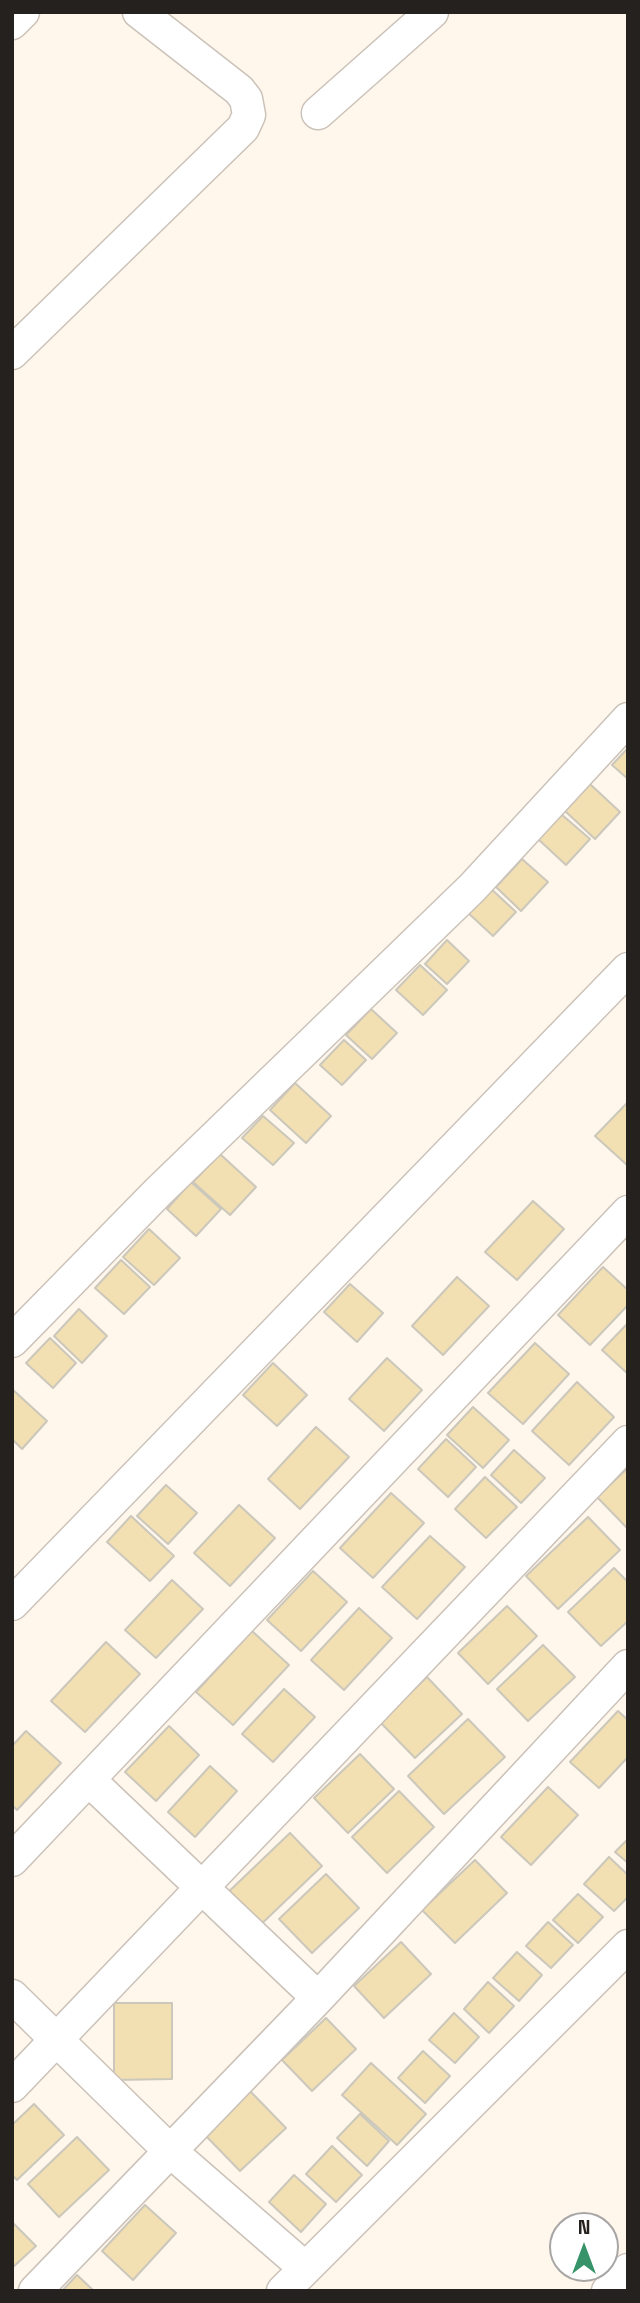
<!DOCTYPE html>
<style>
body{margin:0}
#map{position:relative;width:640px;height:2303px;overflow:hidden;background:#fff6ec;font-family:"Space Grotesk",sans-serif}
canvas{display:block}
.frame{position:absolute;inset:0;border:14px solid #25211e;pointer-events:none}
.north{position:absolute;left:549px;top:2212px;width:70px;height:70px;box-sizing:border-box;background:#fff;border:2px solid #a8a6a5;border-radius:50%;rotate:0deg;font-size:19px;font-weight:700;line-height:28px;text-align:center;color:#25211e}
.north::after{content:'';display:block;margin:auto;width:24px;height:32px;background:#36936a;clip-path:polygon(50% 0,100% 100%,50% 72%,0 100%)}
</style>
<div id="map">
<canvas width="640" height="2303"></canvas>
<div class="frame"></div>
<div class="north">N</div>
</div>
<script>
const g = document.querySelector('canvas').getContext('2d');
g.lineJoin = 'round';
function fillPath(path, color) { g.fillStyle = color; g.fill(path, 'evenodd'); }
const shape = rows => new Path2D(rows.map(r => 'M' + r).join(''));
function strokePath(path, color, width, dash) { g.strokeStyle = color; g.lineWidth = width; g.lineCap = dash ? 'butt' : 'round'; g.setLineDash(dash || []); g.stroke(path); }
const building = shape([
 [628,748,628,779,612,765,628,748],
 [590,784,620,812,595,839,565,811,590,784],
 [561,814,590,839,566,865,538,839,561,814],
 [522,859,548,882,521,911,496,887,522,859],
 [488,886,516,912,493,936,466,911,488,886],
 [447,940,469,961,447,984,425,964,447,940],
 [420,965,447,990,423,1015,396,990,420,965],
 [371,1009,397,1033,372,1059,346,1035,371,1009],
 [344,1040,366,1060,342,1085,320,1065,344,1040],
 [295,1083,331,1116,306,1143,270,1110,295,1083],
 [628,1102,628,1164,627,1165,595,1136,628,1102],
 [263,1116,294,1143,273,1165,242,1138,263,1116],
 [220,1154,256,1187,230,1215,193,1182,220,1154],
 [191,1182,221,1209,196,1236,167,1209,191,1182],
 [533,1201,564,1229,517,1280,485,1252,533,1201],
 [149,1229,180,1258,154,1285,123,1257,149,1229],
 [121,1260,150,1287,124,1314,95,1288,121,1260],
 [603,1267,628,1290,628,1305,590,1345,558,1315,603,1267],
 [457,1277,489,1306,443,1355,412,1326,457,1277],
 [350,1284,383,1313,357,1342,324,1312,350,1284],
 [79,1309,107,1336,82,1363,54,1336,79,1309],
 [628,1323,628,1374,602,1350,628,1323],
 [50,1338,76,1363,53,1388,26,1363,50,1338],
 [535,1343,569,1374,523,1424,488,1393,535,1343],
 [387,1358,422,1390,384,1431,349,1399,387,1358],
 [273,1363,307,1395,277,1426,243,1395,273,1363],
 [577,1382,614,1417,569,1465,532,1431,577,1382],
 [12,1389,47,1421,22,1449,12,1439,12,1389],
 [473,1407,509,1440,483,1468,447,1435,473,1407],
 [316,1427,349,1457,300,1509,268,1479,316,1427],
 [446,1439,476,1467,448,1497,418,1469,446,1439],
 [514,1450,545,1478,521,1503,491,1475,514,1450],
 [628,1468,628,1529,597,1497,628,1468],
 [485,1477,517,1507,486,1538,455,1509,485,1477],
 [166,1485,197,1513,168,1544,137,1516,166,1485],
 [391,1493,424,1523,373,1578,340,1548,391,1493],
 [239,1505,275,1538,230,1586,194,1553,239,1505],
 [131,1516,174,1556,150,1581,107,1542,131,1516],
 [588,1517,620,1550,558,1609,526,1576,588,1517],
 [430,1536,465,1567,417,1619,382,1587,430,1536],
 [614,1568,628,1582,628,1621,601,1646,568,1612,614,1568],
 [313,1571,347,1602,301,1651,267,1620,313,1571],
 [172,1580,203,1609,156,1658,125,1630,172,1580],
 [507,1606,537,1636,488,1684,458,1653,507,1606],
 [359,1608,392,1638,344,1690,311,1660,359,1608],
 [252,1631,289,1665,233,1725,196,1692,252,1631],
 [106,1642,140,1674,85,1732,51,1701,106,1642],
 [543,1645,575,1677,528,1721,497,1689,543,1645],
 [427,1677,462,1714,415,1758,380,1722,427,1677],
 [284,1689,315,1717,273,1762,242,1734,284,1689],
 [618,1711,628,1720,628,1757,599,1788,570,1762,618,1711],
 [468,1719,505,1757,444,1814,408,1776,468,1719],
 [169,1726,199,1755,156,1801,125,1772,169,1726],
 [26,1731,61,1763,17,1810,12,1805,12,1746,26,1731],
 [360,1754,394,1789,348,1833,314,1798,360,1754],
 [210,1766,237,1791,195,1837,168,1812,210,1766],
 [548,1787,578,1815,531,1865,501,1837,548,1787],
 [399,1791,434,1827,387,1873,352,1837,399,1791],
 [290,1833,322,1866,253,1932,221,1899,290,1833],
 [628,1839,628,1863,615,1852,628,1839],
 [609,1857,628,1875,628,1897,614,1911,584,1884,609,1857],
 [475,1860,507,1893,455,1943,422,1910,475,1860],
 [326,1874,359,1908,312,1953,279,1919,326,1874],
 [578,1894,603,1917,578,1943,553,1920,578,1894],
 [548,1922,573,1945,551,1968,526,1946,548,1922],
 [401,1942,431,1974,384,2018,354,1986,401,1942],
 [517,1952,542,1975,519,2001,493,1978,517,1952],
 [488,1982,514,2006,489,2033,464,2009,488,1982],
 [114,2003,172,2003,172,2079,114,2080,114,2003],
 [454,2013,479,2037,455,2063,429,2040,454,2013],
 [326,2018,356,2049,312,2091,282,2060,326,2018],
 [423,2051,450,2076,425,2103,398,2078,423,2051],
 [371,2063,426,2114,397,2145,342,2095,371,2063],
 [250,2091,286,2128,240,2171,204,2134,250,2091],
 [34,2104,64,2135,17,2180,12,2175,12,2125,34,2104],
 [360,2114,389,2141,367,2166,337,2138,360,2114],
 [77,2137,109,2170,59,2217,28,2184,77,2137],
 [332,2146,362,2175,336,2202,306,2174,332,2146],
 [294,2175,326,2204,301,2232,269,2202,294,2175],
 [145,2205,176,2233,133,2280,102,2251,145,2205],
 [12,2222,36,2246,12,2268,12,2222],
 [77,2275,94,2291,62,2291,77,2275]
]);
fillPath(building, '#f2e0b3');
strokePath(building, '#cbc7bb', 2);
const minor = shape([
 [12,23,23,12],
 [318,113,432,12],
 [12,353,243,128,249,115,246,99,239,90,139,12],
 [12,1341,158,1192,472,888,628,719],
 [12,1604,628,969],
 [89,1780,318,1998],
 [12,1860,628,1212],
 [12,1996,169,2150,305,2268],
 [12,2086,628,1442],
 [35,2291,318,1998,628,1666],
 [283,2291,628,1946],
 [608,2291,628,2270]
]);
strokePath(minor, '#cbc2b9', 35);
strokePath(minor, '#fff', 32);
</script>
